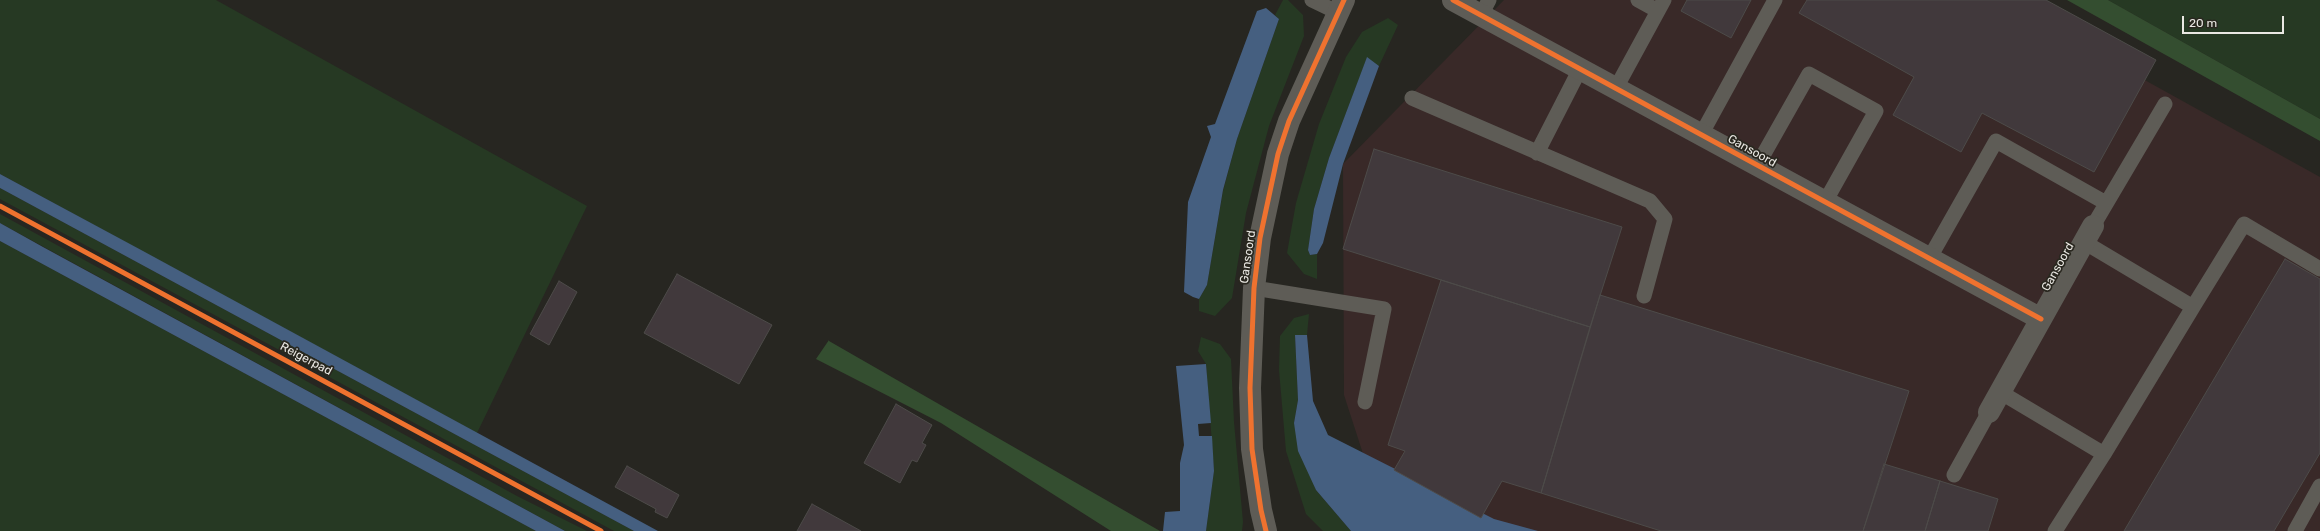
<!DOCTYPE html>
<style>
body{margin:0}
#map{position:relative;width:2320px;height:531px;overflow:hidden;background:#272621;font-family:Rubik,sans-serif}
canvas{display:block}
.scale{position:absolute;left:2182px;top:16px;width:102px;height:18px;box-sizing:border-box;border:2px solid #eae8e3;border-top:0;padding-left:5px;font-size:12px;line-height:14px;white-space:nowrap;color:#eae8e3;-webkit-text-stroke:3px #29271f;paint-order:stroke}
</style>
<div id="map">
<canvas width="2320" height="531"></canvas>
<div class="scale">20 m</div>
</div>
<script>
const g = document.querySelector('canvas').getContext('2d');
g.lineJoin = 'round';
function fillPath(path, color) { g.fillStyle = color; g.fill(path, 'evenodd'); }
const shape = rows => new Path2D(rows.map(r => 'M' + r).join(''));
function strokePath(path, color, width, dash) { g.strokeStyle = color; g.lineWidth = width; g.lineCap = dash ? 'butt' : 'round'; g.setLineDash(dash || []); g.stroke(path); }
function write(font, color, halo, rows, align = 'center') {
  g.font = font + ' Rubik,sans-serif'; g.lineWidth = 3.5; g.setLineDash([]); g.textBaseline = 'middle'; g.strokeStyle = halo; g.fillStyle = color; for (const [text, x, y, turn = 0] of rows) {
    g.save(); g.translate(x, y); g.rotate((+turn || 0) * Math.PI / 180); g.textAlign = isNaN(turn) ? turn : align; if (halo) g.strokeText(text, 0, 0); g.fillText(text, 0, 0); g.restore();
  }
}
fillPath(shape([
 [1504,0,2000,0,2320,177,2320,531,1388,531,1344,395,1343,164]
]), '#392928');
fillPath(shape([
 [0,0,216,0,587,206,477,433,0,174],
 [1283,0,1288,0,1303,15,1304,36,1269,126,1246,213,1232,298,1215,316,1199,311,1199,299,1207,285,1223,191,1237,139,1279,19,1275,15],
 [2108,0,2320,0,2320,119],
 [1388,18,1398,25,1379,66,1367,58,1329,158,1314,209,1308,250,1310,255,1317,254,1317,279,1304,274,1287,253,1296,203,1319,124,1346,57,1362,32],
 [0,188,410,410,634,531,614,531,0,199],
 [0,214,517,496,587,531,565,531,0,223],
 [0,241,536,531,0,531],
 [1309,314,1307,335,1295,336,1298,400,1294,423,1316,490,1351,531,1323,531,1306,514,1286,451,1279,370,1280,336,1294,318],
 [1201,337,1220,344,1231,359,1234,422,1243,522,1242,531,1206,531,1214,471,1206,364,1198,351]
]), '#263923');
fillPath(shape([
 [2067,0,2108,0,2320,119,2320,141],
 [829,340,829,341,1160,531,1111,531,941,423,816,359]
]), '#344e30');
fillPath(shape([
 [1266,8,1279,19,1237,139,1223,190,1207,285,1199,299,1193,297,1184,292,1188,202,1211,137,1207,126,1215,124,1257,11],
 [1367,57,1379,66,1343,164,1323,243,1317,254,1310,255,1308,250,1314,209,1329,158],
 [0,174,143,251,658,531,634,531,410,410,0,188],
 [0,223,43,247,565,531,536,531,0,241],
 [1295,335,1307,335,1313,401,1328,435,1494,519,1538,531,1351,531,1316,490,1298,451,1294,423,1298,400],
 [1206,364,1211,423,1198,424,1199,436,1212,436,1214,471,1206,531,1163,531,1165,512,1180,511,1180,463,1184,445,1176,366]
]), '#455f80');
const building = shape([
 [1687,0,1751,0,1731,38,1681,11,1687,0],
 [1807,0,2046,0,2156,60,2094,172,1982,113,1961,152,1893,115,1914,77,1799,13,1807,0],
 [1374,149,1622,227,1590,327,1343,249,1374,149],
 [2285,259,2320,279,2320,453,2274,531,2124,531,2285,259],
 [677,274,772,325,739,384,644,333,677,274],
 [1441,280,1590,327,1541,493,1502,481,1481,518,1394,470,1405,451,1388,445,1441,280],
 [559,281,577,292,549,345,530,334,559,281],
 [1600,295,1909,391,1863,531,1661,531,1541,493,1600,295],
 [896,404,932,425,922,443,926,445,917,462,912,460,900,483,864,463,896,404],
 [1884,464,1940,481,1925,531,1863,531,1884,464],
 [627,466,679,495,667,518,655,512,656,509,615,487,627,466],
 [1940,481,1998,499,1988,531,1925,531,1940,481],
 [812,504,861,531,797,531,812,504]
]);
fillPath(building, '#41393c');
strokePath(building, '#4d4b49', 1);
strokePath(shape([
 [1312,0,1337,12],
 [1638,0,1658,11],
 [1481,15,1489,0],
 [1616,88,1664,0],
 [1412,98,1650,201,1665,219,1644,296],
 [1701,135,1775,0],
 [1537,153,1580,69],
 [1757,166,1809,74,1876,111,1825,202],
 [2093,226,2165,104],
 [1929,259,1996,141,2106,203],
 [1254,288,1384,309,1365,402],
 [2193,307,2244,224,2320,269],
 [2000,392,2104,454,2193,307,2084,242],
 [1954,475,1989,412],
 [2055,531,2104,454],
 [2295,531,2320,486]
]), '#5e5c56', 15);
strokePath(shape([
 [1453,0,2041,319],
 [1989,412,2093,226],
 [1266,531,1261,510,1252,449,1250,388,1254,288,1260,238,1278,154,1289,121,1344,0]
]), '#5e5c56', 22);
strokePath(shape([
 [1453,0,2041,319],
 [0,206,601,531],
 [1266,531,1261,510,1252,449,1250,388,1254,288,1260,238,1278,154,1289,121,1344,0]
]), '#ef722f', 5);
write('12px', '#eae8e3', '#29271f', [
 ["Gansoord",1752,151,29],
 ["Gansoord",1248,257,-82],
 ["Gansoord",2058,267,-61],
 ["Reigerpad",306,359,28]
]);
</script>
